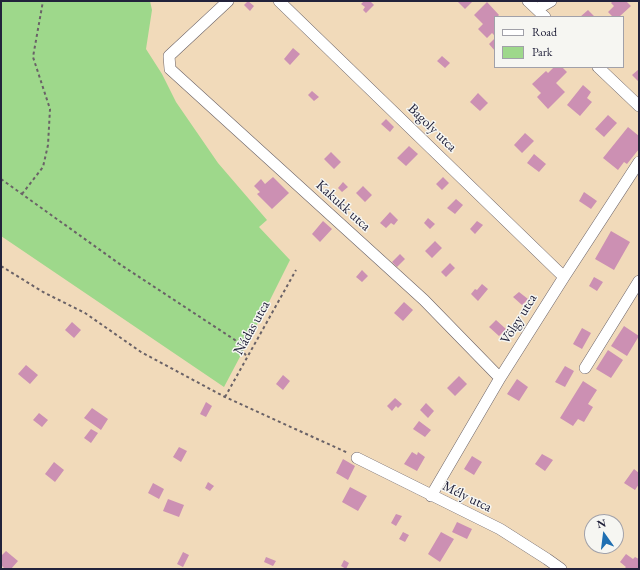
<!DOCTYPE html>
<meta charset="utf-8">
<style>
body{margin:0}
#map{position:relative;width:640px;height:570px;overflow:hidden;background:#f1daba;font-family:"EB Garamond",serif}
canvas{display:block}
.frame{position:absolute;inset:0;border:2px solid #22223b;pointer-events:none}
.legend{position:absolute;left:494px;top:16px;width:130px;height:52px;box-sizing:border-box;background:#f6f6f2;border:1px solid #a1a1a9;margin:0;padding:5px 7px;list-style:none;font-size:12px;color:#22223b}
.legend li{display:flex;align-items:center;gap:8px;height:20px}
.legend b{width:20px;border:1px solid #a1a1a9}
.north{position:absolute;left:584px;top:514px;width:40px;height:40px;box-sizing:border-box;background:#f6f6f2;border:1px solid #a1a1a9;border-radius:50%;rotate:346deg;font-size:11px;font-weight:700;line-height:16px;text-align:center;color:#22223b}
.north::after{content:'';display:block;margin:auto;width:14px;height:18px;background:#1f6fb2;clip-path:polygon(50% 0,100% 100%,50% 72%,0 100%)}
</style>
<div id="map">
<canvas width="640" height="570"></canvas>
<div class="frame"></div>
<ul class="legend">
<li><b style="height:5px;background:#fff"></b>Road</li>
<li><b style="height:11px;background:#9ed88b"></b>Park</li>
</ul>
<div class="north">N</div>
</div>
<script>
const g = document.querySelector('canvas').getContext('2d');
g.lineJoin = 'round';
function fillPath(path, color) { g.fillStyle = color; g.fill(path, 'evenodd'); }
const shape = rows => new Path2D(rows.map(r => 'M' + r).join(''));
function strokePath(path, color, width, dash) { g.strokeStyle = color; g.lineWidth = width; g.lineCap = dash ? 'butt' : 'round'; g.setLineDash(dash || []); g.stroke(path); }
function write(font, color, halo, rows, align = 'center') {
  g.font = font + ' "EB Garamond",serif'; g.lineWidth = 3; g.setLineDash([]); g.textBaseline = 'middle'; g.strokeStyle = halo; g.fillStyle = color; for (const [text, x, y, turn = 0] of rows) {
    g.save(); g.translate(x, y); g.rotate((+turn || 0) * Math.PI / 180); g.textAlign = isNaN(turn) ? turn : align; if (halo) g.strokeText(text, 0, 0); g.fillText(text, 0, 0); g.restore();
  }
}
fillPath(shape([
 [1,1,150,1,152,10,146,49,162,74,176,102,218,163,267,220,259,227,290,260,269,302,224,387,1,236]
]), '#9ed88b');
fillPath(shape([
 [248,1,254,6,250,11,244,5],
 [364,1,370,1,374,5,366,13,363,10,365,7,361,4],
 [457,1,473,1,465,9],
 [613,1,626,1,631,6,619,17,613,17,608,12,614,6,611,3],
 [487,2,499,15,497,17,495,17,495,36,492,33,487,38,478,29,483,24,474,15],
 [588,10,595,17,580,17],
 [495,38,495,51,489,44],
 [293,48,300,54,290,65,284,59],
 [442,56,450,63,445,68,437,61],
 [554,67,562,67,567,72,556,83,565,92,548,109,537,97,541,93,532,84,546,71,548,73],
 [639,69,639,82,632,75],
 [583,85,591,92,587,98,592,102,580,116,567,105],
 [312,91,319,97,314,101,308,95],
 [478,93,488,103,480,111,470,102],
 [608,115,617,123,604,137,595,129],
 [386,119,394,127,390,132,381,124],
 [628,127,639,136,639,149,627,164,624,162,618,170,603,158],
 [525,133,534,141,522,153,514,145],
 [409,146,418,154,406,166,397,158],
 [331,152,341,162,334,169,324,159],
 [534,154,546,164,539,172,527,163],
 [273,177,289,193,272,209,257,194,260,192,254,186,261,179,265,184],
 [443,177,449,183,442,190,436,184],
 [343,182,348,187,342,192,338,188],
 [363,186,372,195,365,202,356,193],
 [584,192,597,201,591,209,579,201],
 [456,199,463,205,455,214,447,208],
 [390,212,398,220,394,225,391,223,386,228,380,223],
 [428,218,435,224,430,229,424,223],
 [323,221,332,229,320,242,312,234],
 [477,221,483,225,475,234,470,229],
 [611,231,630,242,614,270,595,259],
 [435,241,442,248,432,258,425,251],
 [400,254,405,259,397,267,392,262],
 [450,263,455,268,446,277,441,272],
 [362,270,368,276,362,282,356,277],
 [594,277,603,282,597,291,589,286],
 [482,284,488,289,478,301,471,294,475,289,477,290],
 [519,292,528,299,522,305,513,297],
 [404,302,413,310,403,321,394,313],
 [496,320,506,329,499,336,489,327],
 [72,322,81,330,74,338,65,330],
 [624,326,639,336,627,356,611,346],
 [582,328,591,333,582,349,573,344],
 [608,350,623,360,611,378,596,369],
 [26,365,38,375,30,384,18,374],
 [565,366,574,371,565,387,555,382],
 [283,375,290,381,283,390,276,384],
 [459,376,467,384,455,396,447,388],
 [517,379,528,387,519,401,507,394],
 [583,381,597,390,588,404,593,407,584,422,578,419,573,426,560,418],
 [395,398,402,404,398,408,396,406,392,411,387,406],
 [206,402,212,406,206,417,200,414],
 [426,403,434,411,428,418,420,410],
 [92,408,108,419,101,430,84,418],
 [39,413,48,420,42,427,33,420],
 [419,421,431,430,425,437,413,429],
 [91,429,98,433,91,443,84,438],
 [179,447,187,451,181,462,173,457],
 [412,452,417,455,418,452,425,457,417,471,404,464],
 [542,454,553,460,545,471,535,464],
 [472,456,482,462,474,475,464,469],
 [343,459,355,466,348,480,336,473],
 [54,462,64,470,55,482,45,474],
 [634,469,639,473,639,484,635,490,624,483],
 [208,482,214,486,210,491,205,488],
 [153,483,164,489,159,499,148,493],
 [350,487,367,496,358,511,342,502],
 [168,499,184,505,179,517,163,511],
 [396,514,402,516,396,526,391,523],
 [457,522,472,529,467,539,452,532],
 [403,532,409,535,405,542,399,539],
 [441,532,454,539,440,562,428,554],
 [6,551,18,561,11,569,5,569,1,565,1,556],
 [183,552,189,555,183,567,177,564],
 [626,554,633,559,635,557,639,559,639,569,624,569,626,567,620,562],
 [266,557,276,561,273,566,264,562],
 [344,560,349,563,346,569,341,566]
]), '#cc90b3');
const minor = shape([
 [228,1,169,56,170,69,424,300,500,378],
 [279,1,564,277],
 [528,1,545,17],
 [537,9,551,1],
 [598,67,639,106],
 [585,368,639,281],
 [357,458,500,529,547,559,561,569],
 [431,496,500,378,564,277,639,162]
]);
strokePath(minor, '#6a6267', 12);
strokePath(shape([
 [1,179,121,265,235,340,247,357],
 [22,194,43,167,48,145,50,109,33,57,43,1],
 [1,266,43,292,85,313,141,352,225,397,348,453],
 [225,397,296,270]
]), '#6a6267', 2, [3, 3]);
strokePath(minor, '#fff', 11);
write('14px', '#22223b', '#f6f6f2', [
 ["Bagoly utca",432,128,44],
 ["Kakukk utca",343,206,42],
 ["Völgy utca",519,319,-58],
 ["Nádas utca",252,328,-61],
 ["Mély utca",467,497,26]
]);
</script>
